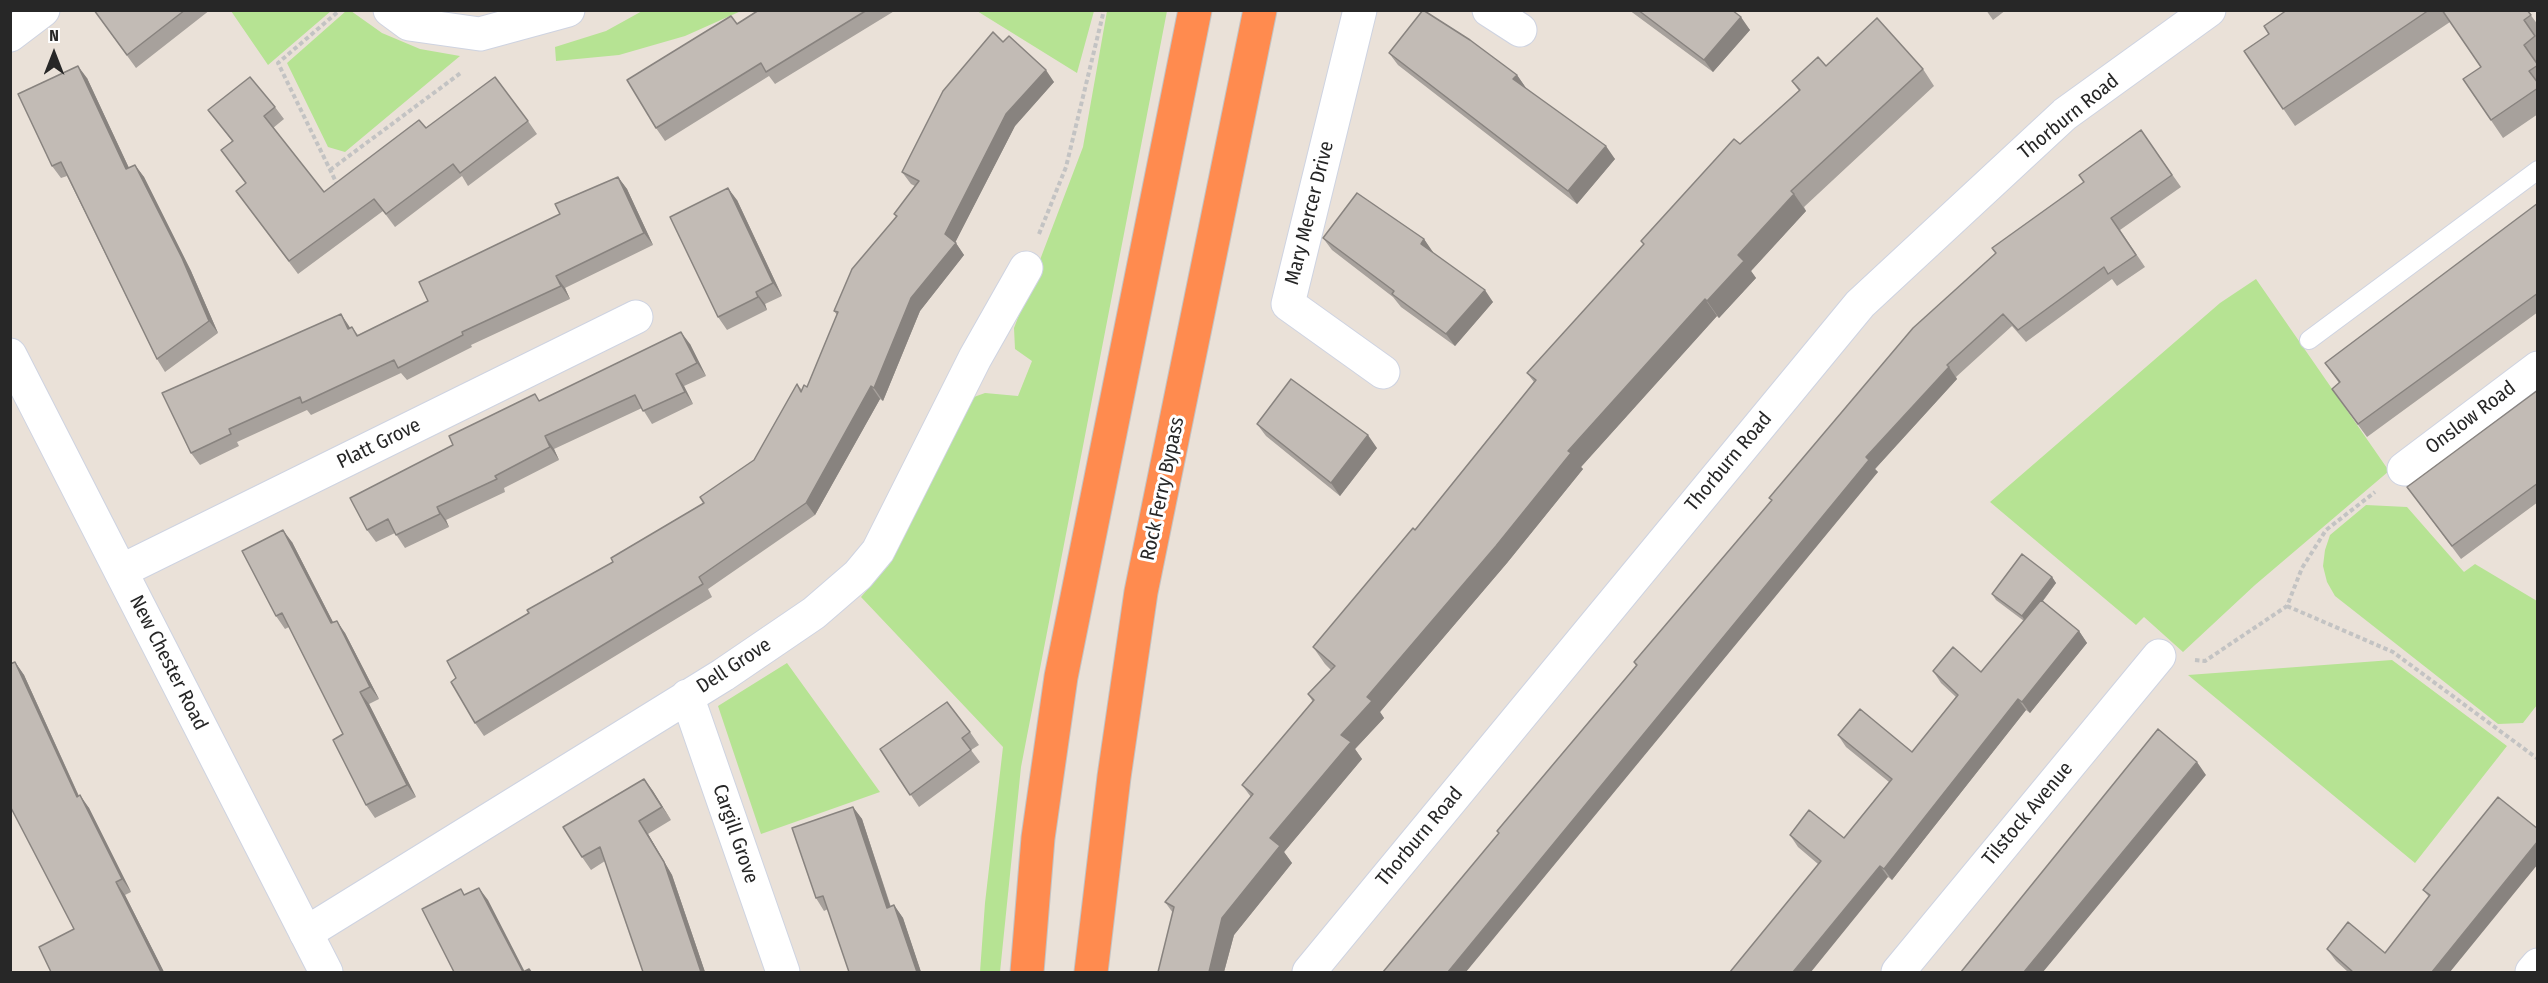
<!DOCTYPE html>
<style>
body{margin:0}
#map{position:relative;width:2548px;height:983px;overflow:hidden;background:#eae1d8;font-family:"Fira Sans Condensed",sans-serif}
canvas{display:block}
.frame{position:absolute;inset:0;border:12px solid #272727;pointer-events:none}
.north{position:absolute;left:24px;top:24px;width:60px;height:60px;-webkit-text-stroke:4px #fff;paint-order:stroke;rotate:0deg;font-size:16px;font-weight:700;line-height:24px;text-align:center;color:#272727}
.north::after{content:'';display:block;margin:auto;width:21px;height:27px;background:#272727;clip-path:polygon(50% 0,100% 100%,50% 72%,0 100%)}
</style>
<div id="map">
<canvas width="2548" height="983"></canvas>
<div class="frame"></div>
<div class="north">N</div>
</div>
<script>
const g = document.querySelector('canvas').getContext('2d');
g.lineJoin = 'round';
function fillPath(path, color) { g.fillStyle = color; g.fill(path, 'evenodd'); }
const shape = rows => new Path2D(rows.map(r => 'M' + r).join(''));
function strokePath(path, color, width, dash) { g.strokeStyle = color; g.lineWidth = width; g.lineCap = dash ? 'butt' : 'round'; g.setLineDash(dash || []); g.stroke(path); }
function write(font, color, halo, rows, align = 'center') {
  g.font = font + ' "Fira Sans Condensed",sans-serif'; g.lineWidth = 6; g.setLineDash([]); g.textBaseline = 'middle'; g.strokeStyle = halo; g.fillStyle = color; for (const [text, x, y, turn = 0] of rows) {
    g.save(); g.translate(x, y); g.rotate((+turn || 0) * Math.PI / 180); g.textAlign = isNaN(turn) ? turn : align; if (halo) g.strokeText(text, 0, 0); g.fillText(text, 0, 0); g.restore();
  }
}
fillPath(shape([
 [644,10,741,11,685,36,619,55,556,61,555,47,606,31],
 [231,11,331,11,268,65],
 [346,11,351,11,382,33,420,49,460,56,345,152,328,147,287,63],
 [977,11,1094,11,1077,73],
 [1107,11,1167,11,1021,767,1000,972,980,972,985,903,1003,747,861,597,888,566,974,397,985,393,1018,396,1032,361,1015,349,1014,328,1083,147],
 [2256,279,2389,471,2255,585,2183,652,2144,617,2136,625,1990,502,2220,303],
 [2366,505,2407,507,2464,572,2475,564,2537,601,2537,705,2523,723,2498,724,2335,596,2327,582,2323,566,2325,550,2330,535],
 [2392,660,2507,746,2415,863,2188,675],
 [787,663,880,792,761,834,718,706]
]), '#b6e393');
const lane = shape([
 [2309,340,2538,170]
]);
const street = shape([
 [390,10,409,24,480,34,568,10],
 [1360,10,1288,304,1383,372],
 [1489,10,1520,30],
 [10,35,43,10],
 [2404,469,2538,368],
 [121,571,636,317],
 [687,696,783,972],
 [306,933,723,675,814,613,858,575,878,551,975,358,1026,268],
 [1309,972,1860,304,2065,114,2209,10],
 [1898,972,2159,656],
 [2532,972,2538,965]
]);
const secondary = shape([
 [10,355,326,972]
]);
const highway = shape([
 [1027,972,1038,838,1061,677,1195,10],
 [1091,972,1114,777,1141,592,1260,10]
]);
strokePath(lane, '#ced3e1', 20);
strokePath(street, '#ced3e1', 35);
strokePath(secondary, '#ced3e1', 35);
strokePath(highway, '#c3c3c3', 35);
strokePath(shape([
 [330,170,462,72],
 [338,186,278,63,340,10],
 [1039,234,1066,167,1104,10],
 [2287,606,2393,652,2538,759],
 [2195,660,2205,661,2287,606,2302,568,2326,530,2375,492]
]), '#c3c3c3', 4, [4.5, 3]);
strokePath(lane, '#fff', 18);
strokePath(street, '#fff', 33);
strokePath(secondary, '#fff', 33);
strokePath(highway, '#ff8b4f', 33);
fillPath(shape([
 [94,10,210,10,136,68],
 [759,10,896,10,775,84,769,76,665,141,656,128,737,24],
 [1629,10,1732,10,1750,30,1713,72],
 [1986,10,2006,10,1993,20],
 [2287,10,2527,10,2538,25,2538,37,2537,38,2538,39,2538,62,2536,63,2538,65,2538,114,2503,138,2463,79,2481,67,2450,22,2295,126,2244,51,2269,34],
 [1003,42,1054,82,1015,126,955,242,964,255,920,311,883,401,880,399,815,515,708,589,712,597,484,736,475,723,456,678,529,613,613,562,704,503,754,460,797,384,802,390,807,387,837,315,834,311,896,217,894,214,915,186,911,184,902,172],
 [1389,53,1517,75,1526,88,1615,159,1577,204,1398,65],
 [1826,66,1923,69,1934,86,1804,207,1806,211,1751,271,1756,278,1719,318,1717,316,1581,467,1583,469,1507,563,1380,712,1384,718,1355,749,1362,759,1284,852,1292,863,1234,935,1224,972,1158,972,1173,913,1165,902,1251,797,1242,785,1313,702,1308,694,1331,670,1325,664,1313,647,1415,530,1534,382,1527,373,1644,244,1641,241,1740,144,1799,91,1792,81],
 [87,78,129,168,135,165,144,177,191,271,218,333,165,372,157,359,67,176,61,178,52,166],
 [275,107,284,119,273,128,324,192,426,128,528,121,537,134,468,186,462,176,395,227,383,211,298,274,236,191,246,184,221,150,232,141,208,110],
 [2141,130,2181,187,2120,230,2145,267,2117,286,2112,279,2026,342,2012,326,1956,377,1957,379,1875,469,1878,472,1499,834,1497,831,1636,666,1634,662,1772,501,1769,498,2084,182],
 [618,177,627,189,653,245,565,288,570,299,471,345,472,347,407,380,401,373,311,415,307,410,237,442,239,446,200,465,191,453,350,328,352,327,358,335,428,301],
 [737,200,782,296,765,304,767,310,727,330,718,317],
 [2538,203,2538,312,2367,437,2332,389,2339,383,2325,363],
 [1323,238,1424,239,1432,252,1493,302,1455,346,1401,307,1393,297,1332,250],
 [690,344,706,376,684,386,693,404,652,424,642,408,554,449,559,460,504,488,505,492,446,520,449,527,405,548,395,533,376,542,367,530,453,445,540,401],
 [2538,390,2538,502,2461,559,2407,487],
 [1257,424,1377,448,1340,496,1266,436],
 [292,542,333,622,345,633,379,699,369,704,416,797,375,818,366,805,343,734,289,627,285,629,276,616],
 [2052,577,2056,583,2043,601,2079,631,2087,643,2030,713,2026,710,1892,880,1888,877,1818,864,1798,847,1790,835,1844,838,1889,782,1846,747,1838,735,1912,752,1956,697,1941,683,1933,671,1981,672,2024,621,1996,600,1992,594],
 [15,662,24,675,79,796,89,808,131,892,125,895,164,972,51,972,74,929,11,664],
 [970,732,979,745,971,750,980,762,919,807,880,749],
 [644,779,671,820,648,834,672,875,705,972,643,972,605,861,591,870,582,857],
 [2498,797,2450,972,2348,972,2336,961,2327,949,2385,953,2429,897,2423,890],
 [853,807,862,819,891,907,894,905,903,918,921,972,849,972,828,909,824,911,816,898]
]), '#a7a19c');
fillPath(shape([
 [1741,17,1750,30,1713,72,1704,60],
 [78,66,87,78,135,181,126,169],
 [1046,70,1054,82,1015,126,955,243,956,243,964,255,920,311,883,401,874,388,911,298,1006,114],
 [1517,75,1526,88,1513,79],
 [1606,146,1615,159,1577,204,1568,191],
 [135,165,144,177,191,271,218,333,209,321],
 [618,177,627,189,653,245,644,233],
 [728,188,737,200,782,296,773,283],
 [1794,194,1806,211,1751,271,1756,278,1719,318,1707,301,1738,255],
 [1424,239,1433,252,1429,256,1421,244],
 [556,276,565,288,570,299,561,286],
 [1485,290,1493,302,1455,346,1446,334],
 [756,292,765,304,767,310,758,297],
 [1705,299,1717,316,1581,467,1583,469,1507,563,1380,712,1384,718,1355,749,1362,759,1284,852,1292,863,1234,935,1224,972,1209,972,1222,918,1270,838,1367,697,1568,451],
 [341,314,349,326,357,341,348,329],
 [681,332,690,344,706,376,697,363],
 [1949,367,1957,379,1875,469,1878,472,1466,972,1448,972,1866,457],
 [676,374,684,386,693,404,685,392],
 [871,386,880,399,815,515,806,503],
 [1368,435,1377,448,1340,496,1331,483],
 [545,436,554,449,559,460,550,447],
 [437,507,446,520,449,527,440,514],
 [283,530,292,542,340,636,331,623],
 [2052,577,2056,583,2026,623,2022,616],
 [337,621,345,633,379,699,370,687],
 [2079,631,2087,643,2030,713,2022,702],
 [15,662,24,675,85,810,77,797],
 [360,692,369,704,416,797,407,785],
 [2018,699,2026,710,1892,880,1884,869],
 [2197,762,2206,775,2043,972,2024,972],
 [644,779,653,791,671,820,662,807],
 [80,795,89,808,131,892,122,879],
 [853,807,862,819,895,921,887,908],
 [639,821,648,834,672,875,705,972,701,972],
 [2538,841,2538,864,2450,972,2432,972],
 [1880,866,1888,877,1811,972,1793,972],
 [116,882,125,895,164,972,161,972],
 [479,888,488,900,525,972,523,972],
 [894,905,903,918,921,972,917,972]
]), '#88837f');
const building = shape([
 [94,10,185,10,127,55,94,10],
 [759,10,867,10,766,72,761,63,656,128,627,80,731,16,737,24,759,10],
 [1423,10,1470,40,1517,75,1513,79,1606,146,1568,191,1389,53,1423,10],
 [1638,10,1732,10,1741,17,1704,60,1638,10],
 [2287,10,2429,10,2283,109,2244,51,2269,34,2264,26,2287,10],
 [2442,10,2527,10,2531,15,2524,20,2535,36,2524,45,2538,65,2529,71,2538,83,2538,88,2491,120,2463,79,2481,67,2442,10],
 [1877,18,1923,69,1791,191,1794,194,1738,255,1744,261,1707,301,1705,299,1568,451,1571,453,1496,546,1367,697,1372,701,1341,735,1351,742,1270,838,1280,846,1222,918,1209,972,1158,972,1174,907,1165,902,1253,794,1242,785,1314,700,1308,694,1335,666,1313,647,1413,528,1415,530,1536,380,1527,373,1644,244,1641,241,1734,139,1740,144,1800,90,1792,81,1818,57,1826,66,1877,18],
 [993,32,1003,42,1009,36,1046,70,1006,114,945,234,956,243,911,298,874,388,871,386,806,503,699,577,703,584,475,723,451,682,456,678,447,661,529,613,527,610,613,562,611,558,704,503,700,497,754,460,797,384,801,392,804,385,807,387,838,312,834,311,852,269,897,216,894,214,919,181,902,172,943,91,993,32],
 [78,66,126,169,135,165,182,258,209,321,157,359,61,162,52,166,18,94,78,66],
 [250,77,275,107,264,116,324,192,419,120,426,128,495,77,528,121,460,173,453,164,386,214,374,199,289,261,236,191,246,183,221,150,233,141,208,110,250,77],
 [2141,130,2172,175,2111,218,2136,255,2108,274,2104,267,2018,330,2003,314,1947,365,1949,367,1866,457,1869,460,1448,972,1383,972,1499,833,1497,831,1637,665,1634,662,1772,500,1769,498,1913,328,1996,253,1992,248,2084,182,2079,175,2141,130],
 [618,177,644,233,556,276,561,286,462,332,463,335,398,368,394,360,302,403,300,397,229,429,231,434,191,453,162,393,341,314,348,329,352,327,357,336,428,301,419,282,560,214,555,204,618,177],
 [728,188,773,283,756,292,758,297,718,317,670,217,728,188],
 [1357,193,1424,239,1421,244,1485,290,1446,334,1392,294,1394,291,1323,238,1357,193],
 [2538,203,2538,293,2358,424,2332,389,2340,382,2325,363,2538,203],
 [681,332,697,363,676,374,685,392,643,411,635,395,545,436,550,447,495,476,497,479,437,507,440,514,396,535,388,519,367,530,350,498,453,445,449,436,488,417,535,394,539,401,681,332],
 [1291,379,1368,435,1331,483,1257,424,1291,379],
 [2538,390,2538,483,2452,546,2407,487,2538,390],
 [283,530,331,623,337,621,370,687,360,692,407,785,366,805,333,740,343,734,282,613,276,616,242,551,283,530],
 [2022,554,2052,577,2022,616,1992,594,2022,554],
 [2041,600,2079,631,2022,702,2018,699,1884,869,1880,866,1793,972,1730,972,1821,861,1790,835,1809,810,1844,838,1892,779,1838,735,1860,709,1912,752,1958,695,1933,671,1953,647,1981,672,2041,600],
 [15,662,77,797,80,795,122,879,116,882,161,972,51,972,39,947,74,929,10,806,10,664,15,662],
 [947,702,970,732,962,738,971,750,910,795,880,749,947,702],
 [2158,729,2197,762,2024,972,1961,972,2158,729],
 [644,779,662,807,639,821,664,862,701,972,643,972,600,847,582,857,563,827,644,779],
 [2498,797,2538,829,2538,841,2432,972,2353,972,2327,949,2348,922,2385,953,2430,895,2423,890,2498,797],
 [853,807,887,908,894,905,917,972,849,972,823,896,816,898,792,828,853,807],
 [479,888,523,972,529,969,531,972,454,972,422,909,461,889,464,895,479,888]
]);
fillPath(building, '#c2bbb5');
strokePath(building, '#88837f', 1.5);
write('20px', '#272727', '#fff', [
 ["Thorburn Road",2069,117,-39],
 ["Mary Mercer Drive",1310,213,-76],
 ["Onslow Road",2471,418,-37],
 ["Platt Grove",379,444,-26],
 ["Thorburn Road",1729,462,-50],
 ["Rock Ferry Bypass",1163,489,-78],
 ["New Chester Road",168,663,63],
 ["Dell Grove",734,666,-33],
 ["Tilstock Avenue",2028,814,-50],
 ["Cargill Grove",735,834,71],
 ["Thorburn Road",1420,837,-50]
]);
</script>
